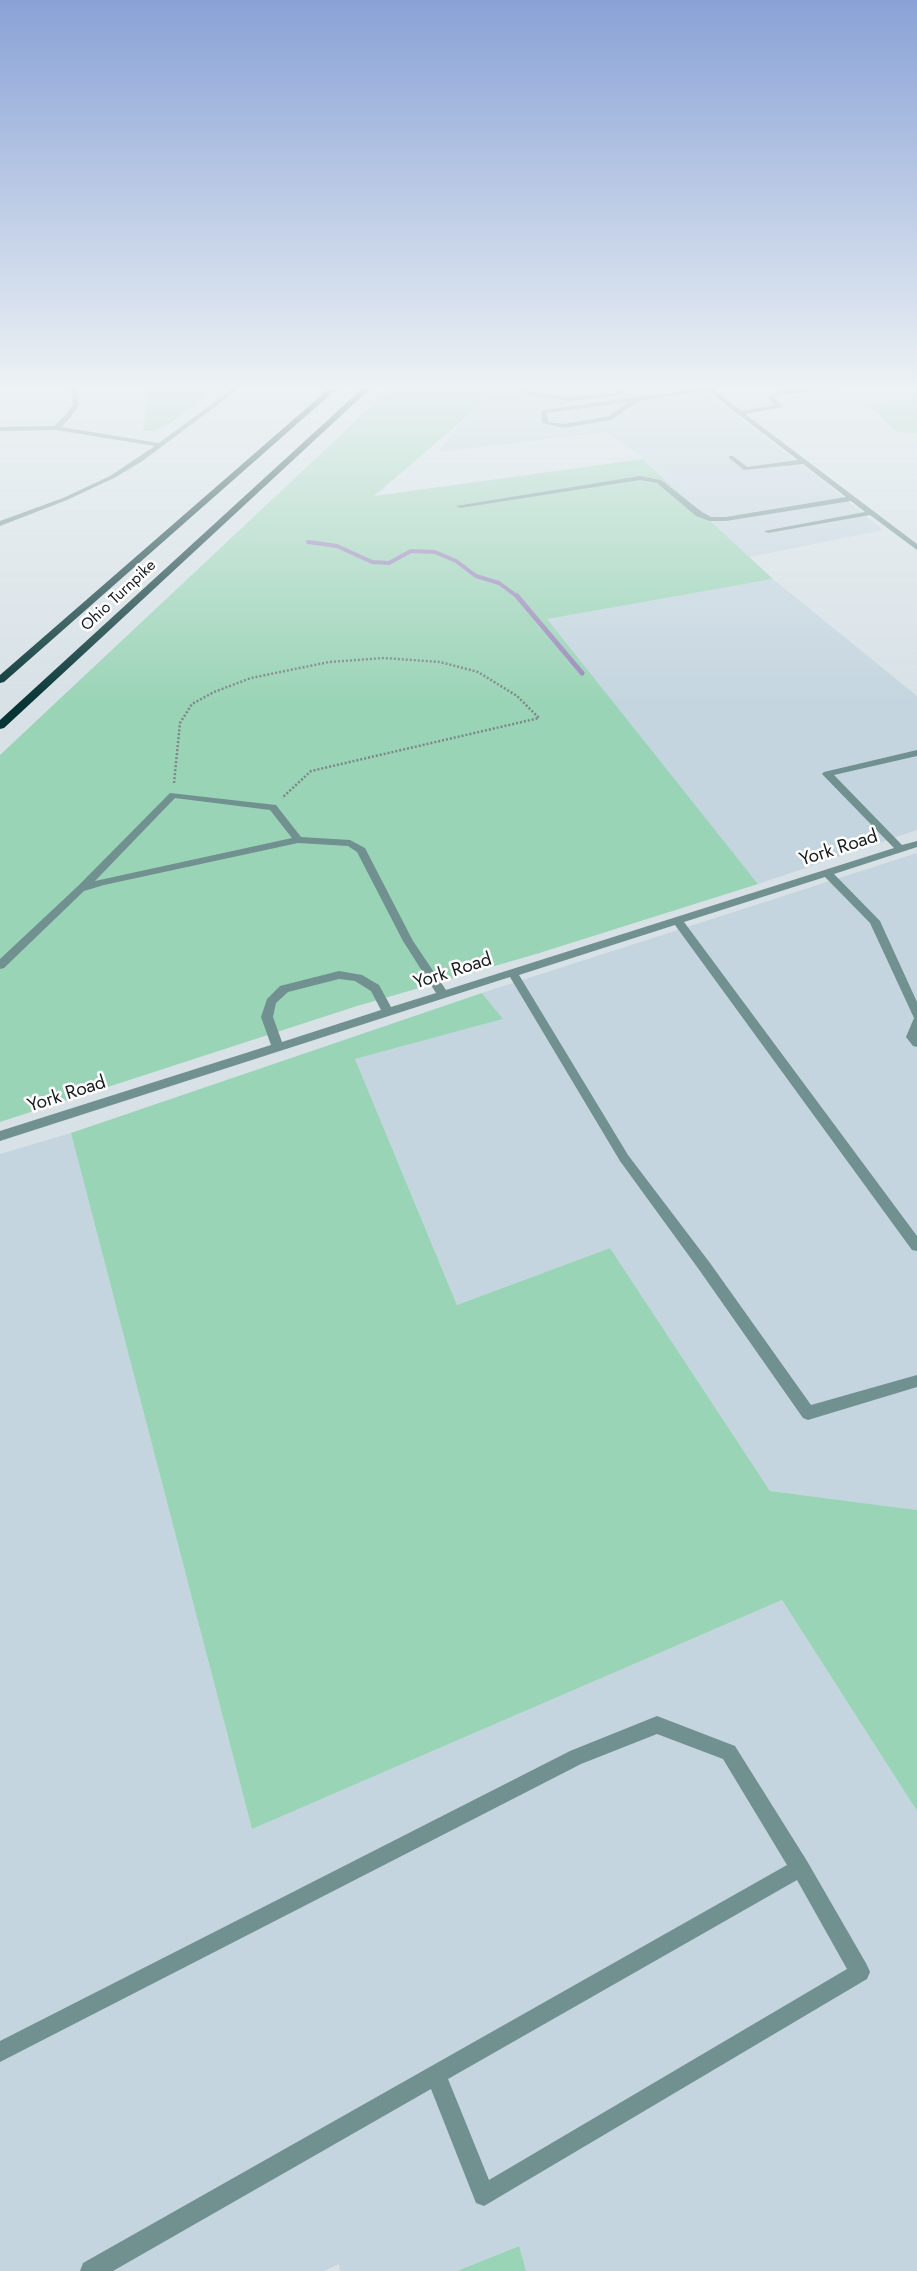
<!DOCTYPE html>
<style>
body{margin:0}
canvas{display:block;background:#d7e1e6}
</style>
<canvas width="917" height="2271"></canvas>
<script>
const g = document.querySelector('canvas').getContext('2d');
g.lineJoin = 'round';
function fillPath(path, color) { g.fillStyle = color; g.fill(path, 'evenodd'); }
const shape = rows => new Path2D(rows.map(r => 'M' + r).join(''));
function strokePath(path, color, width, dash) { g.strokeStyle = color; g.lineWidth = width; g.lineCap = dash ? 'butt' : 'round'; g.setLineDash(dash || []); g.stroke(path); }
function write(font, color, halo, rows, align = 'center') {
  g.font = font + ' Jost,sans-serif'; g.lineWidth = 5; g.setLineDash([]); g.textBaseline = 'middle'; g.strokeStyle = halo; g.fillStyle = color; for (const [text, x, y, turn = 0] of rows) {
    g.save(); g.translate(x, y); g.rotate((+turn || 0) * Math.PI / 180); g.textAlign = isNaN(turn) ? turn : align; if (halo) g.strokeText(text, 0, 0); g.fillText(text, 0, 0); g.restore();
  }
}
fillPath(shape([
 [493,386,696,386,818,477,883,530,749,557,644,459,607,432,438,452],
 [773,579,917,696,917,830,758,884,546,619],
 [917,853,917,1510,770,1491,610,1248,457,1305,355,1059,503,1019,482,993],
 [71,1133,252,1829,782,1600,917,1811,917,2271,526,2271,518,2246,457,2271,340,2271,339,2264,324,2271,0,2271,0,1154]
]), '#c4d5df');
fillPath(shape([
 [157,386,221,386,169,424,154,431,142,431,146,417,145,410,148,392,149,389],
 [393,386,493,386,471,413,374,496,643,459,773,579,547,619,758,884,536,954,357,1006,0,1122,0,755],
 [917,398,917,433,897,432,869,404],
 [482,993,503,1019,355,1059,457,1305,610,1248,770,1491,917,1510,917,1811,782,1600,252,1829,71,1133],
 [519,2246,526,2271,457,2271]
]), '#9ad4b6');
strokePath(shape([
 [308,542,337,546,372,562,389,563,411,551,435,552,456,561,476,576,499,583,518,597]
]), '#9a88bb', 4);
strokePath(shape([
 [517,596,582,673]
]), '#9a88bb', 5);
strokePath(shape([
 [174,783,180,723,192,704,214,692,251,678,329,662,384,658,440,662,478,672,517,696,539,718,311,771,282,798]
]), '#7f868a', 2.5, [2, 2]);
fillPath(shape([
 [71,386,77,386,79,404,71,417,61,427,159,443,236,386,243,386,141,462,114,478,67,500,0,526,0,521,63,498,110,476,155,446,56,430,0,431,0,427,54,426,66,415,73,404,71,386],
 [515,386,522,386,535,393,569,397,605,394,614,392,624,387,650,386,626,391,616,396,569,401,531,396,515,386],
 [702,386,709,386,741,411,775,405,768,397,778,391,858,386,779,395,774,398,782,405,782,407,745,414,917,544,917,550,870,515,768,533,764,531,865,512,851,501,726,521,710,521,696,516,657,483,640,480,460,508,456,506,640,476,661,480,702,512,711,517,726,517,846,497,803,464,744,470,729,458,729,456,733,456,747,467,798,460,708,391,638,401,611,420,564,428,542,423,541,412,544,410,703,388,702,386],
 [628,402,609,416,564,424,548,422,547,413,628,402],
 [917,750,917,756,834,775,902,845,917,841,917,847,834,874,880,921,917,1002,917,1047,913,1046,906,1037,914,1018,870,923,825,877,684,922,917,1236,917,1251,912,1250,675,925,519,975,628,1155,710,1263,811,1405,917,1375,917,1387,808,1420,803,1418,700,1271,620,1161,510,977,0,1141,0,1131,271,1045,261,1017,267,999,280,986,339,971,362,975,379,985,391,1007,436,993,403,941,357,852,348,846,298,843,104,885,84,891,4,968,0,969,0,959,78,886,170,793,276,805,301,837,350,840,365,848,413,941,446,990,894,848,822,774,824,772,917,750],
 [175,798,270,810,292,838,95,881,175,798],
 [339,979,355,981,371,991,381,1010,282,1042,273,1017,276,1003,288,992,339,979],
 [657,1716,735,1746,807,1861,867,1965,870,1972,867,1979,484,2206,476,2203,431,2089,113,2271,80,2271,83,2263,787,1865,723,1759,657,1734,581,1764,0,2062,0,2041,570,1751,657,1716],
 [797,1880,847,1969,489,2180,448,2079,797,1880]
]), '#719090');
fillPath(shape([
 [332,386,340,386,4,682,0,683,0,675,332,386],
 [365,386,373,386,4,728,0,729,0,720,365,386]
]), '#073435');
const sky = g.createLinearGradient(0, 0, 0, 704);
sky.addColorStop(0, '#89a2d6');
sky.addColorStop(0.55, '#edf2f4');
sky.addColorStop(1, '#edf2f400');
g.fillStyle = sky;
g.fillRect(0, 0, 917, 704);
write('16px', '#1b1f21', '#fff', [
 ["Ohio Turnpike",119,596,-43]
]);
write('19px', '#1b1f21', '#fff', [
 ["York Road",839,849,-18],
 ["York Road",453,972,-18],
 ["York Road",67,1095,-18]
]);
</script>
